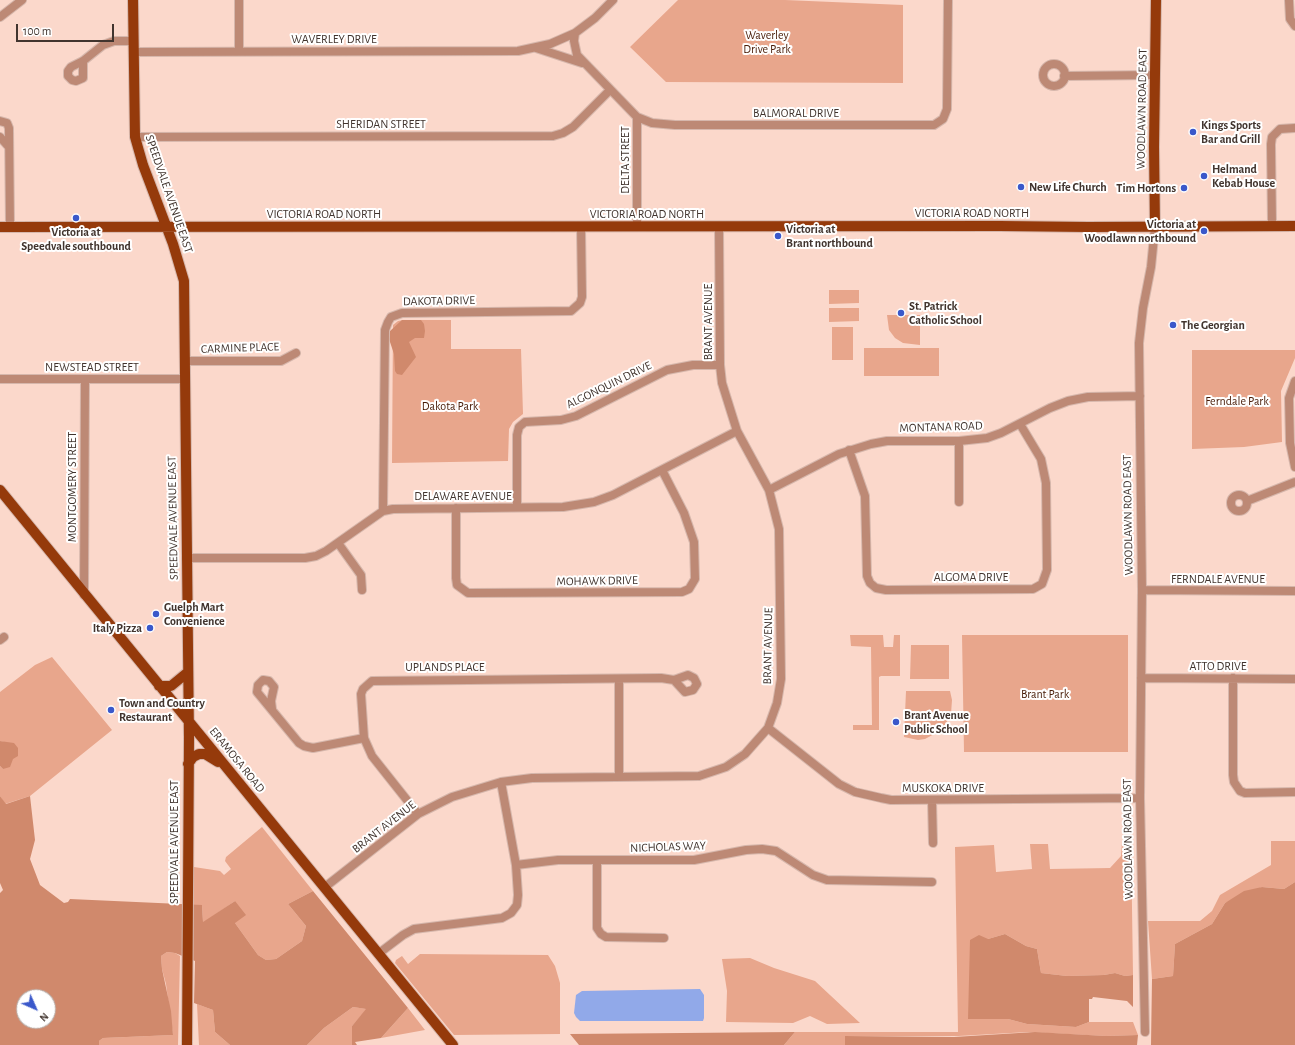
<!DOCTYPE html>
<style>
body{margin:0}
#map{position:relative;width:1295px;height:1045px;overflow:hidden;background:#fbd8cb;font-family:"Alegreya Sans",sans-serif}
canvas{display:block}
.north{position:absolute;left:16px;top:989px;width:40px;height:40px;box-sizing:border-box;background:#fff;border:1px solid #b3aeab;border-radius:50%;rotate:135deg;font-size:11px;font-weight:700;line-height:16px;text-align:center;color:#41342e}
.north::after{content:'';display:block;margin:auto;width:14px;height:18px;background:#3a58ca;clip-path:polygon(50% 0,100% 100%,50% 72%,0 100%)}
.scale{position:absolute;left:16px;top:24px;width:98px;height:18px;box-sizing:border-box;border:2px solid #41342e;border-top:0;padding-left:5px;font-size:12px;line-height:14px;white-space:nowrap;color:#41342e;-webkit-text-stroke:3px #fff;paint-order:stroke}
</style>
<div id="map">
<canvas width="1295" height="1045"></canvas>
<div class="north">N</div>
<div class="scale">100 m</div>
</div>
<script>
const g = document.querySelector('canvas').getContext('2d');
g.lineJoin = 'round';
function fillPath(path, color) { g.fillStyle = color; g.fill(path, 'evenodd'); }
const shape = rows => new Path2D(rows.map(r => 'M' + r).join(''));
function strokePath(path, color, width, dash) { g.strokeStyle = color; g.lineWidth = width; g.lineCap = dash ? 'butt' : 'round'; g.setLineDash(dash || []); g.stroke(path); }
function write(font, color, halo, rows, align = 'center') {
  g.font = font + ' "Alegreya Sans",sans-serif'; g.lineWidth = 4; g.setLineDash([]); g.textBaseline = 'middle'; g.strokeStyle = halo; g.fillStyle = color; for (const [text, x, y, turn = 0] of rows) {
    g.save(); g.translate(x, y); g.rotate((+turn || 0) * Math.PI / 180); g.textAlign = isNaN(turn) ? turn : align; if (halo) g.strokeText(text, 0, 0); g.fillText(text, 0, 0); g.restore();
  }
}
fillPath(shape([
 [678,0,785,0,903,5,903,83,666,82,630,47],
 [829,290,859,290,859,303,829,304],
 [829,308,859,308,859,321,829,322],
 [887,315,920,315,920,345,903,343,895,338,889,330],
 [403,320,451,320,451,349,521,349,523,414,513,422,509,429,508,461,392,463,393,325,398,321],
 [832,327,853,327,853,360,832,360],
 [864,348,939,348,939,376,864,376],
 [1192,350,1295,350,1295,358,1281,391,1282,442,1244,447,1192,449],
 [850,635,883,635,884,647,893,647,894,635,900,635,900,676,881,676,879,677,879,730,853,730,853,725,872,725,871,647,851,646],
 [962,635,1128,635,1128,752,964,752],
 [911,645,949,645,949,679,910,679],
 [52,657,112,730,30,796,5,804,0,796,0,766,3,769,8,743,0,741,0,692,35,665],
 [906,691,950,691,952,700,951,714,944,727,938,732,925,739,918,740,904,737],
 [262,827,313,891,288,904,306,926,302,941,276,959,266,960,258,955,235,923,235,901,203,923,202,905,194,905,194,867,220,871,224,875,231,869,225,861,226,857],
 [1131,841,1133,975,1125,976,1115,973,1104,975,1067,976,1041,973,1037,949,1026,946,1005,934,988,939,969,1019,1008,1019,1027,1024,1076,1027,1089,1022,1133,1022,1138,1035,1106,1036,1028,1032,958,1036,846,1036,845,1045,784,1045,795,1032,958,1032,955,847,994,845,996,872,1032,869,1030,844,1048,844,1050,869,1110,868,1121,856,1122,842],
 [1271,841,1295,841,1295,882,1284,889,1262,887,1225,903,1212,924,1175,944,1173,976,1152,979,1148,921,1200,921,1212,911,1220,895,1271,865],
 [167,952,175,953,180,956,178,1045,99,1045,99,1041,103,1038,173,1035,166,984,162,969,161,956],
 [420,954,548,955,555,966,560,983,560,1034,454,1035,395,963,396,960,402,956,408,964],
 [750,958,774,968,815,981,860,1023,827,1024,810,1016,793,1023,726,1022,727,991,722,959],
 [197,1004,213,1010,215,1032,230,1045,199,1045],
 [353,1007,367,1009,352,1026,352,1045,307,1045,324,1028],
 [408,1008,425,1030,381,1038]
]), '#e8a68c');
fillPath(shape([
 [402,320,421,320,424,324,425,331,424,338,415,338,409,342,416,357,402,375,397,374,395,371,394,354,389,339,390,331],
 [0,741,14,743,18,748,18,756,13,759,10,767,3,769,0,766],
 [0,796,6,804,30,796,35,840,30,859,40,885,64,903,68,902,70,899,202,905,203,922,235,901,246,915,235,923,258,955,266,960,276,959,302,941,306,926,288,904,313,891,408,1008,381,1038,355,1042,357,1045,352,1045,352,1026,366,1009,353,1007,324,1028,307,1045,230,1045,215,1032,213,1010,194,1003,195,961,175,953,167,952,161,956,162,969,171,1011,173,1035,103,1038,99,1041,99,1045,0,1045,0,893,3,890,0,883],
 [24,997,48,997,48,1021,24,1021],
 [1295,882,1295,1045,1151,1045,1152,979,1173,976,1175,944,1212,924,1225,903,1244,891,1262,887,1284,889],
 [1005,934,1026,946,1037,949,1041,973,1067,976,1104,975,1115,973,1125,976,1133,975,1133,1007,1127,1001,1093,997,1092,999,1089,999,1089,1022,1076,1027,1027,1024,1008,1019,968,1019,970,940,979,935,988,939],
 [795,1032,784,1045,579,1045,570,1034],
 [1035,1032,1106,1036,1138,1035,1137,1045,845,1045,845,1036,954,1037]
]), '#d0896c');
fillPath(shape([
 [700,989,704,995,704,1018,703,1021,580,1021,576,1017,574,1013,576,995,582,991]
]), '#91a9e9');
const minor = shape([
 [1289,0,1290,19,1295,26],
 [0,17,22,0],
 [575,33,574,41,577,55,637,117,652,123,675,125,934,125,943,119,947,109,948,0],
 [536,48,582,63],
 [239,51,239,0],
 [133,52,518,51,550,44,575,33,595,18,613,0],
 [83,61,83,78,76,81,72,80,68,76,68,71,71,67,83,61,103,45,114,41,133,41],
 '1043 75a11 11 0 1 1 22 0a11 11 0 1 1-22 0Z',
 [1064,76,1155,75],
 [0,121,7,123,9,128,10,227],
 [0,137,9,147],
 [135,137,553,136,563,133,573,127,610,90],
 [1272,225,1271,144,1272,137,1280,129,1295,128],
 [637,227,637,117],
 [185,361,281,361,296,353],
 [0,379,185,379],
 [1295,381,1289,398,1290,443,1295,467],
 [849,450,865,496,867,576,870,583,876,588,886,590,1033,589,1042,584,1047,570,1046,483,1041,459,1020,424],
 [769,490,839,454,871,444,887,441,959,441,987,438,1001,433,1050,408,1068,401,1088,397,1140,396],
 '1231 503a8 8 0 1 1 16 0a8 8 0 1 1-16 0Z',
 [1247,501,1295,482],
 [959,502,959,441],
 [517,507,517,435,519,427,525,422,561,420,576,416,667,370,693,365,720,365],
 [456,508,456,578,457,585,468,593,682,592,689,589,695,579,694,542,684,513,662,470],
 [383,511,385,330,388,322,391,317,402,313,571,311,580,303,582,297,581,227],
 [338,543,361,575,362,590],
 [186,558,305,558,316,556,326,551,383,511,393,509,563,507,594,502,613,495,737,431],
 [1142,590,1295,591],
 [84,595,85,379],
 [0,640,4,637],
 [1141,678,1295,679],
 [1233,678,1233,775,1234,782,1240,791,1245,793,1295,792],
 [619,679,619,777],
 [272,709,271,701,274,687,269,681,263,680,258,685,257,692,299,743,304,746,313,748,364,738],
 [768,728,839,784,855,792,881,798,891,800,1140,798],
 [932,800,933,843],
 [418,814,372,756,364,738,361,694,363,689,372,681,661,678,674,680,688,675,694,678,697,684,693,690,685,692,674,680],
 [597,860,597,928,601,934,606,937,664,938],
 [516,865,558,860,694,860,746,850,762,849,776,851,813,875,827,880,932,882],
 [325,887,418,814,452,797,501,782,532,778,699,776,726,767,745,754,768,728,777,703,781,679,779,529,769,490,737,431,722,383,720,365,719,227],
 [378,954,403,935,414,929,502,918,511,913,517,905,518,895,516,865,501,782],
 [1145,1032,1140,798,1142,590,1139,343,1143,308,1151,267,1155,227]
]);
const major = shape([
 [133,0,135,137,143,165,173,244,184,281,189,739,187,1045],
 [0,227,1000,226,1088,227,1295,226],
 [1155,227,1154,147,1156,0],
 [0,490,453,1045],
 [159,686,171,686,188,672],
 [188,764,193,757,199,754,205,754,218,762]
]);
strokePath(minor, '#d6b7ac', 10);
strokePath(major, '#d6b7ac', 12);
strokePath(minor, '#bd8975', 8);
strokePath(major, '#953a0b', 10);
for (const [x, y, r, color] of [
 [1193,132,4,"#3a58ca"],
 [1204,176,4,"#3a58ca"],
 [1021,187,4,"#3a58ca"],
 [1184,188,4,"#3a58ca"],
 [76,218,4,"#3a58ca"],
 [1204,231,4,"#3a58ca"],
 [778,236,4,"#3a58ca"],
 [901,313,4,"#3a58ca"],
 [1173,325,4,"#3a58ca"],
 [156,614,4,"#3a58ca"],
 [150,628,4,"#3a58ca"],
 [111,710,4,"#3a58ca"],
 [896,722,4,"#3a58ca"]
]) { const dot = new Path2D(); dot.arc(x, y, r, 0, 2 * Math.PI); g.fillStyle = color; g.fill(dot); strokePath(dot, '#fff', 1.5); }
write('12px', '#481b06', '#fff', [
 ["Waverley",767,35],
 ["Drive Park",767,49],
 ["Ferndale Park",1237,401],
 ["Dakota Park",450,406],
 ["Brant Park",1045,694]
]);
write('12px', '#41342e', '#fff', [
 ["WAVERLEY DRIVE",334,39],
 ["WOODLAWN ROAD EAST",1142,109,-89],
 ["BALMORAL DRIVE",796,113],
 ["SHERIDAN STREET",381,124],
 ["DELTA STREET",625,160,-90],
 ["SPEEDVALE AVENUE EAST",169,194,71],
 ["VICTORIA ROAD NORTH",972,213],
 ["VICTORIA ROAD NORTH",324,214],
 ["VICTORIA ROAD NORTH",647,214],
 ["DAKOTA DRIVE",439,301,-1],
 ["BRANT AVENUE",708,322,-90],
 ["CARMINE PLACE",240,348,-2],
 ["NEWSTEAD STREET",92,367],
 ["ALGONQUIN DRIVE",609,385,-26],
 ["MONTANA ROAD",941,427,-2],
 ["MONTGOMERY STREET",72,487,-90],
 ["DELAWARE AVENUE",463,496],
 ["WOODLAWN ROAD EAST",1128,515,-91],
 ["SPEEDVALE AVENUE EAST",173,518,-91],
 ["ALGOMA DRIVE",971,577],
 ["FERNDALE AVENUE",1218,579],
 ["MOHAWK DRIVE",597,581,-1],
 ["BRANT AVENUE",768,646,-89],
 ["ATTO DRIVE",1218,666],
 ["UPLANDS PLACE",445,667],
 ["ERAMOSA ROAD",237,760,51],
 ["MUSKOKA DRIVE",943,788],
 ["BRANT AVENUE",384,827,-38],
 ["WOODLAWN ROAD EAST",1128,839,-91],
 ["SPEEDVALE AVENUE EAST",174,842,-90],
 ["NICHOLAS WAY",668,847,-2]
]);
write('bold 12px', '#41342e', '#fff', [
 ["Kings Sports",1201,125],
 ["Bar and Grill",1201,139],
 ["Helmand",1212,169],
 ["Kebab House",1212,183],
 ["New Life Church",1029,187],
 ["Tim Hortons",1176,188,"right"],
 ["Victoria at",1196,224,"right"],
 ["Woodlawn northbound",1196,238,"right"],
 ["Victoria at",786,229],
 ["Brant northbound",786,243],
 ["Victoria at",76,232,"center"],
 ["Speedvale southbound",76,246,"center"],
 ["St. Patrick",909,306],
 ["Catholic School",909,320],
 ["The Georgian",1181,325],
 ["Guelph Mart",164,607],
 ["Convenience",164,621],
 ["Italy Pizza",142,628,"right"],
 ["Town and Country",119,703],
 ["Restaurant",119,717],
 ["Brant Avenue",904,715],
 ["Public School",904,729]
], 'left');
</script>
